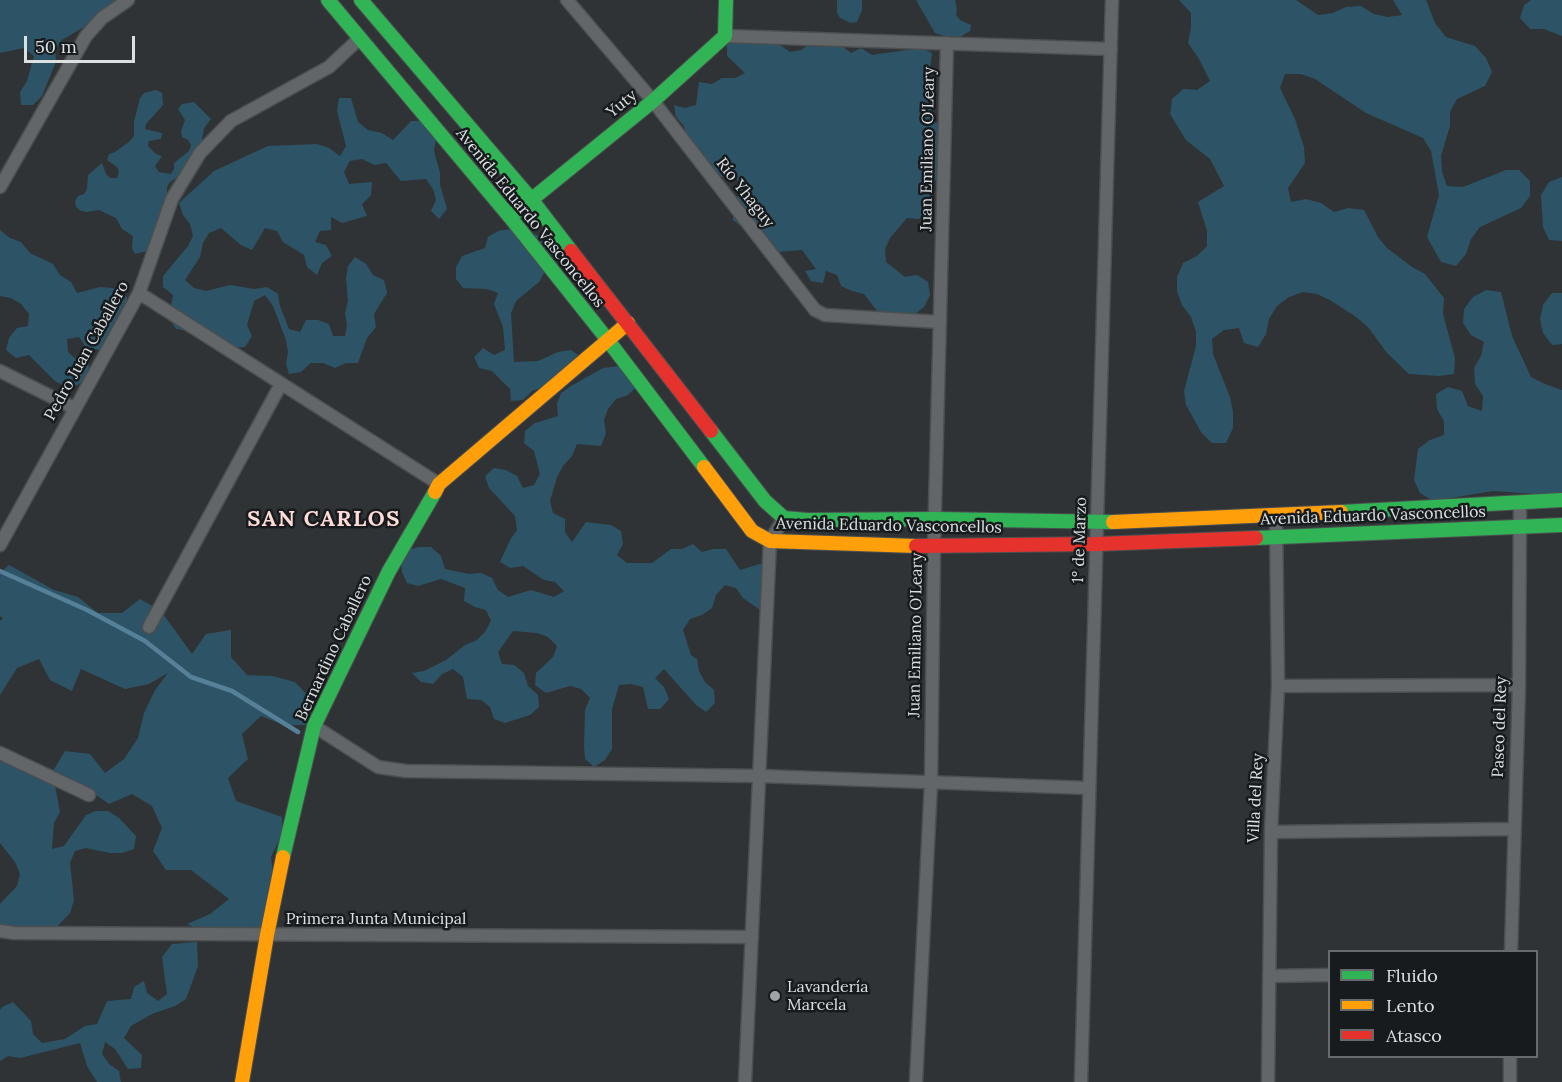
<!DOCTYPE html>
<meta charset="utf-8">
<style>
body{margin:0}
#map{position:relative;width:1562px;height:1082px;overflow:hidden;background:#303335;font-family:Lora,serif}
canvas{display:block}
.legend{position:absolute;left:1328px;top:950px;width:210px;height:108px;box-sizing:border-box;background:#181b1d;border:2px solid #666a6c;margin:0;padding:8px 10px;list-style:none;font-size:18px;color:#dbe0e2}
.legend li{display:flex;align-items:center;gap:12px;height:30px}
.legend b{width:30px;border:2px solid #666a6c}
.scale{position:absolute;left:24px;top:36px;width:111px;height:27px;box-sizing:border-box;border:3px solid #dbe0e2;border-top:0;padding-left:8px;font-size:18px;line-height:21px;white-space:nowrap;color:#dbe0e2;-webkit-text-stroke:4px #181b1d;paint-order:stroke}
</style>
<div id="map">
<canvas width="1562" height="1082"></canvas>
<ul class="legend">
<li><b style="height:8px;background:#30b455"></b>Fluido</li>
<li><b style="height:8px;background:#ff9f0a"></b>Lento</li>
<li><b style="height:8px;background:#e5322d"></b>Atasco</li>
</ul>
<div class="scale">50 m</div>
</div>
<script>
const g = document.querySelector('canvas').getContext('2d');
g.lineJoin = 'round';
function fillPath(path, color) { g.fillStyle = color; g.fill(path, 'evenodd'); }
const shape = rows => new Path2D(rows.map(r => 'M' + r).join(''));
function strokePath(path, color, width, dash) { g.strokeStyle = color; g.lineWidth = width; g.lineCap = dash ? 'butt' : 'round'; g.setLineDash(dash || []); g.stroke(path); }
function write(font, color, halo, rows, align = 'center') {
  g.font = font + ' Lora,serif'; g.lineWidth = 5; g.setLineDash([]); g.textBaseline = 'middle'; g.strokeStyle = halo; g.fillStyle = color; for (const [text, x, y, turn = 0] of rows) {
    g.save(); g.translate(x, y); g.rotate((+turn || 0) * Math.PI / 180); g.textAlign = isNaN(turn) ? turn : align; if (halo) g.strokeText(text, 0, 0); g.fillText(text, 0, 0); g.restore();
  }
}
fillPath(shape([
 [0,0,115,0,110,6,99,11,94,21,62,40,55,50,56,62,42,96,33,105,21,105,20,92,27,81,34,56,24,48,0,53],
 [837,0,862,0,862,10,857,22,851,23,840,18,837,13],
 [916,0,955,0,957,9,956,15,960,20,971,25,970,31,960,37,947,37,935,33],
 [1179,0,1296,0,1318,15,1333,13,1346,7,1361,6,1374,14,1388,17,1402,15,1393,0,1426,0,1435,23,1446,37,1475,46,1486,58,1492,72,1485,86,1457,99,1450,112,1450,126,1441,156,1442,172,1447,186,1463,187,1506,170,1519,170,1530,181,1530,196,1521,208,1480,227,1471,239,1466,254,1456,266,1441,262,1427,237,1439,195,1431,151,1423,138,1366,113,1315,79,1301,74,1285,74,1280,88,1295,119,1304,147,1305,163,1288,188,1291,202,1306,199,1321,203,1334,212,1348,208,1364,210,1378,237,1387,248,1412,267,1425,274,1444,298,1443,314,1455,358,1454,374,1439,376,1409,374,1387,353,1368,327,1356,317,1330,300,1317,294,1303,292,1289,297,1277,306,1269,319,1266,334,1258,347,1244,343,1239,328,1224,330,1212,339,1213,354,1230,397,1233,412,1233,428,1226,443,1212,443,1201,432,1186,405,1184,391,1196,346,1196,332,1191,317,1182,305,1177,291,1177,277,1183,263,1197,256,1207,246,1207,231,1198,202,1224,186,1210,159,1186,140,1170,114,1172,99,1183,89,1197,90,1210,81,1199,59,1188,43,1191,28,1191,13],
 [1531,0,1562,0,1562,36,1544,29,1530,29,1520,18,1524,5],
 [734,34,770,38,790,52,801,50,822,36,842,46,851,53,861,48,872,55,921,48,932,53,929,78,934,98,932,110,934,122,946,126,943,163,933,186,929,211,919,219,907,218,890,238,885,249,886,262,905,277,917,275,928,282,930,295,924,307,915,314,902,317,878,312,864,294,852,291,841,286,837,275,826,271,823,283,811,281,805,271,816,269,802,250,777,252,755,226,743,228,733,220,733,207,738,196,739,184,735,173,724,177,710,176,690,148,684,126,676,117,674,105,685,108,696,105,699,82,712,84,722,78,735,78,745,73,727,56,727,45],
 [156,90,162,93,163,105,146,124,145,129,162,133,161,139,149,141,148,146,156,154,162,156,155,166,159,172,171,174,174,169,174,163,189,151,191,145,188,140,182,137,181,131,185,120,178,109,182,104,194,102,211,119,204,128,202,140,184,172,169,183,167,188,167,200,154,242,147,251,135,254,132,248,133,236,122,229,116,218,99,210,87,212,81,211,76,207,75,201,78,196,84,194,87,189,88,175,102,163,106,174,110,178,117,178,119,172,117,167,107,160,109,154,115,152,130,141,134,136,134,122,140,98,144,93],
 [339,98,351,98,358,122,368,130,382,133,393,140,411,121,422,121,436,139,434,151,440,173,440,185,447,209,439,219,431,211,436,200,433,189,426,179,401,181,386,163,374,165,362,159,350,161,344,172,349,184,372,182,371,195,362,204,367,216,342,223,331,217,331,230,320,231,315,242,326,245,332,256,322,263,317,275,307,267,304,255,283,242,277,231,265,228,252,250,241,245,221,228,209,233,203,243,200,257,185,280,194,288,206,291,230,285,254,289,267,287,278,294,280,306,289,329,300,332,306,320,318,320,329,324,333,336,345,336,347,325,345,313,348,301,346,278,348,266,355,257,366,264,373,275,384,280,387,293,374,314,376,327,367,338,358,363,346,363,335,368,323,363,311,363,301,372,289,374,286,364,288,352,286,340,273,306,265,295,254,301,247,325,252,336,245,347,232,348,188,331,176,329,169,318,173,295,163,287,163,276,188,246,193,236,190,224,183,215,179,203,214,171,268,146,317,144,329,148,340,156,346,146,337,111],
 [1562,177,1562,241,1549,240,1543,227,1541,195,1549,182],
 [510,229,545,237,551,248,551,260,539,282,516,301,511,313,514,362,538,361,558,352,571,350,581,357,555,383,532,391,523,400,511,401,510,389,492,371,479,368,474,357,483,348,494,355,505,350,503,327,494,304,498,293,487,289,463,288,456,279,456,267,462,256,485,248,488,237,498,231],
 [0,230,10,238,21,242,30,253,53,264,60,275,71,282,77,293,100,287,124,289,128,301,110,343,99,350,86,347,79,337,67,339,68,352,77,360,89,365,88,377,78,385,66,387,55,381,29,355,16,358,6,350,9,338,17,328,28,326,29,314,21,304,11,298,0,296],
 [1486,290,1501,292,1512,336,1531,377,1545,384,1562,390,1562,496,1493,491,1433,501,1420,493,1414,480,1418,449,1430,440,1444,435,1444,421,1437,409,1436,394,1448,387,1462,391,1468,406,1482,411,1483,396,1475,384,1474,368,1481,356,1484,342,1471,335,1463,323,1464,309,1473,297],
 [1552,293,1562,293,1562,344,1552,345,1543,333,1540,319,1543,305],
 [627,365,637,386,628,395,616,399,608,409,604,420,606,433,601,446,577,444,572,456,563,466,557,477,550,501,553,513,565,519,565,532,572,542,586,522,611,525,621,531,623,544,617,555,627,563,652,563,671,549,682,549,693,544,702,552,713,549,726,549,740,570,763,563,767,574,763,612,743,598,736,588,725,585,716,595,712,608,702,615,690,619,683,630,691,655,697,659,699,671,705,682,714,690,715,703,706,712,696,705,664,669,655,678,664,687,669,699,660,709,648,709,643,687,631,684,619,685,612,709,612,749,605,760,594,767,585,759,584,747,585,710,590,698,581,689,570,686,546,693,535,685,536,673,553,657,557,646,548,637,537,633,513,631,498,652,502,664,514,665,524,673,528,686,538,695,539,707,530,715,505,723,494,719,490,707,481,700,467,699,463,677,453,669,442,674,433,684,421,682,412,673,424,671,446,660,465,645,477,640,485,632,491,621,486,610,475,607,464,601,465,588,441,579,418,586,407,583,402,572,401,561,407,550,419,547,431,547,441,556,445,569,469,574,481,573,492,578,498,590,508,597,531,590,554,597,564,591,555,582,544,580,523,566,510,568,500,562,510,540,517,530,515,516,489,488,485,476,494,468,506,470,517,476,523,488,534,485,540,474,534,451,524,443,525,431,535,423,558,416,557,404,561,393,571,386,603,368],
 [9,565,54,590,78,597,98,613,122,613,140,599,161,611,192,654,206,634,231,630,231,657,247,675,272,676,295,682,312,700,308,725,284,725,261,716,242,734,248,759,228,778,236,801,282,817,282,834,271,857,277,909,260,930,210,935,187,924,210,914,229,899,191,870,166,870,153,851,162,828,152,806,132,794,109,804,89,790,65,792,53,771,65,751,90,754,105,773,124,759,138,738,144,713,155,690,168,673,149,684,125,689,81,669,72,691,50,680,39,659,17,668,0,695,0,621,3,618,0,616,0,573],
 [0,759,14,763,23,771,35,773,47,769,55,786,60,812,54,823,52,849,64,846,86,815,96,811,108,811,119,818,136,836,134,849,122,853,110,853,86,848,75,851,70,863,74,900,70,913,51,933,0,931,0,904,17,886,20,874,15,862,0,843],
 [197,942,198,966,186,999,175,1006,152,1014,131,1026,124,1038,142,1055,141,1068,128,1069,115,1049,105,1042,102,1054,109,1064,119,1071,121,1082,97,1082,87,1066,80,1043,20,1058,8,1056,0,1061,0,1010,2,1007,13,1002,31,1021,33,1034,42,1043,65,1039,85,1026,97,1024,107,1001,131,999,134,987,144,981,147,993,158,1001,167,994,162,957,172,944]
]), '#2d5366');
strokePath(shape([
 [0,571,87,610,145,641,191,677,232,691,298,732]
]), '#568097', 4.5);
const street = shape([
 [567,0,653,101,815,310,825,315,940,322],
 [725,36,1111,49],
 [0,187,86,36,102,18,128,0],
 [139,293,439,484],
 [0,371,74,408],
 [0,545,139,293,172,199,200,153,231,121,329,67,360,38],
 [149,627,281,384],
 [1278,686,1519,685],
 [314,726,378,767,406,771,760,776,1088,788],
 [0,753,89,795],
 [1271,832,1513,829],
 [0,931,14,933,752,937],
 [1511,952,1519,685,1520,503],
 [1269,976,1330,975],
 [745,1082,770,541,784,518],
 [916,1082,931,783,934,547,947,43],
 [1081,1082,1112,0],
 [1268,1082,1271,832,1278,686,1276,515],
 [1510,1082,1510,1056]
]);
const fast = shape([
 [328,0,510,217,607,339,704,467],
 [361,0,531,199,571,251],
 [510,217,653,101,725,36,726,0],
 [711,431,765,501,784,518,807,520,935,519,1113,522],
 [1341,512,1562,500],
 [1256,538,1562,525],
 [283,857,314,726,389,571,435,492]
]);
const slow = shape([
 [704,467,752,531,770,541,916,546],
 [435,492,439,484,628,323],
 [1113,522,1341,512],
 [242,1082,267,935,283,857]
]);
const jam = shape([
 [571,251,711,431],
 [916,546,1097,544,1256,538]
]);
strokePath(street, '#4b4f50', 15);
strokePath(fast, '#4b4f50', 16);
strokePath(slow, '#4b4f50', 16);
strokePath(jam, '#4b4f50', 16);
strokePath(street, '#636668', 12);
strokePath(fast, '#30b455', 14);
strokePath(slow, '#ff9f0a', 14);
strokePath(jam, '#e5322d', 14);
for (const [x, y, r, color] of [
 [775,996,6,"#9fa3a5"]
]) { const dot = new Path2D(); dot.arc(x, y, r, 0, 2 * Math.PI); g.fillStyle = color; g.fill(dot); strokePath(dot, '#181b1d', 2); }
write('16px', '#dbe0e2', '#181b1d', [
 ["Yuty",622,104,-39],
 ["Juan Emiliano O'Leary",928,149,-89],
 ["Río Yhaguy",745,193,52],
 ["Avenida Eduardo Vasconcellos",530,218,51],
 ["Pedro Juan Caballero",87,351,-61],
 ["Avenida Eduardo Vasconcellos",1373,516,-2],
 ["Avenida Eduardo Vasconcellos",889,526,1],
 ["1° de Marzo",1080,540,-88],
 ["Juan Emiliano O'Leary",916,635,-89],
 ["Bernardino Caballero",334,648,-65],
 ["Paseo del Rey",1500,727,-88],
 ["Villa del Rey",1256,798,-87],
 ["Primera Junta Municipal",376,919]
]);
write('16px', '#dbe0e2', '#181b1d', [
 ["Lavandería",787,987],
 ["Marcela",787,1005]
], 'left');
g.letterSpacing = '1.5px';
write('bold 22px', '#fedbd7', '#181b1d', [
 ["SAN CARLOS",324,520]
]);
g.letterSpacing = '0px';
</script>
